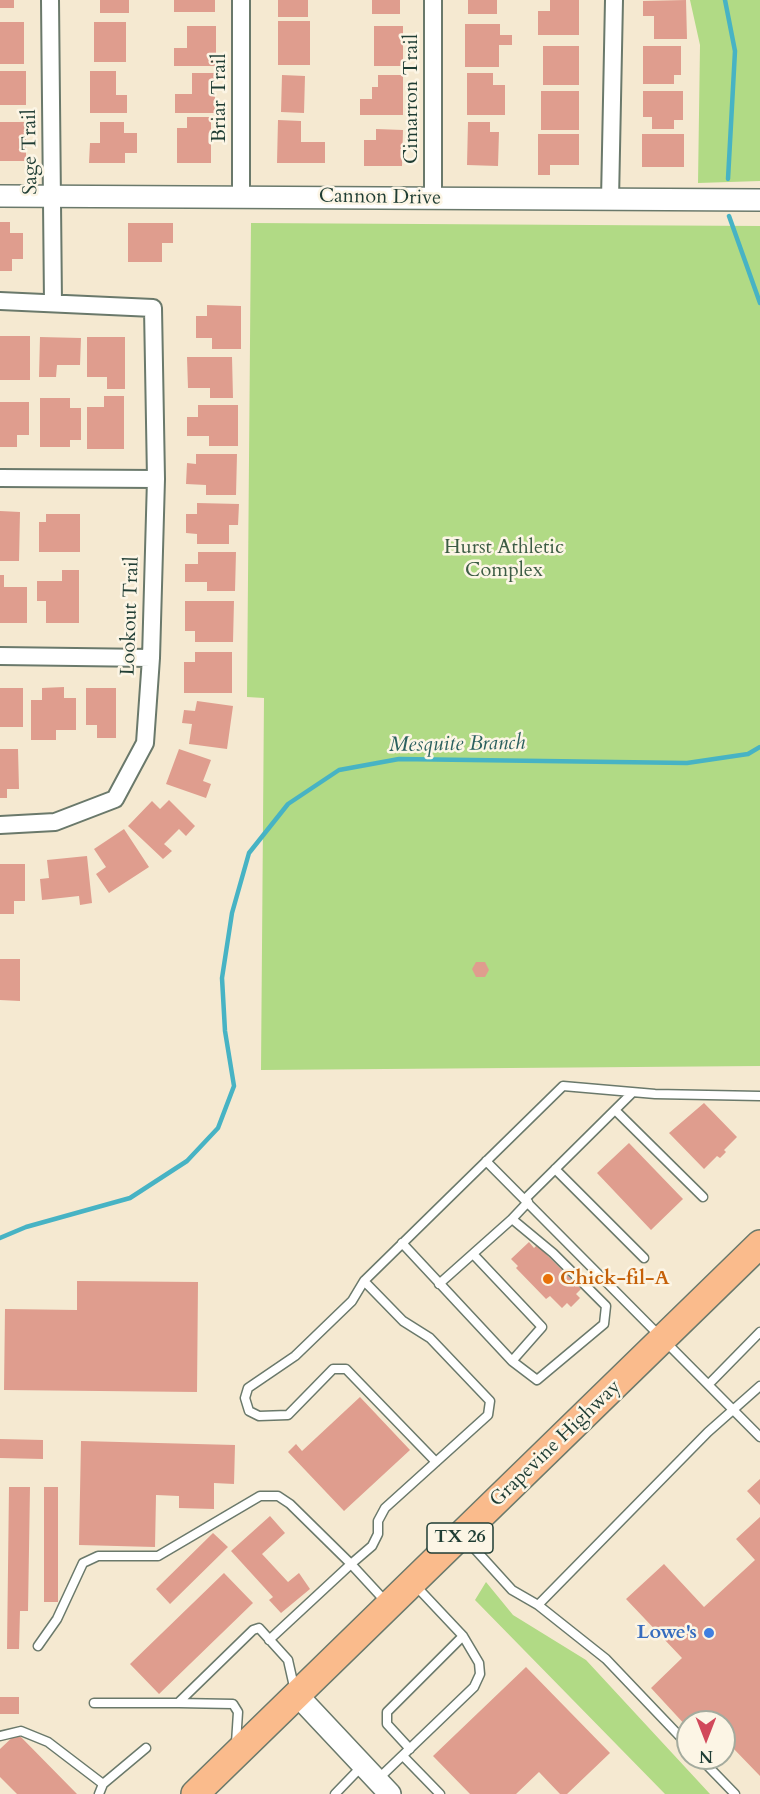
<!DOCTYPE html>
<style>
body{margin:0}
#map{position:relative;width:760px;height:1794px;overflow:hidden;background:#f5e9d1;font-family:Cardo,serif}
canvas{display:block}
.north{position:absolute;left:676px;top:1710px;width:60px;height:60px;box-sizing:border-box;background:#fcf5e5;border:2px solid #a4ab9e;border-radius:50%;rotate:180deg;font-size:16px;font-weight:700;line-height:24px;text-align:center;color:#1f3d34}
.north::after{content:'';display:block;margin:auto;width:21px;height:27px;background:#d1495b;clip-path:polygon(50% 0,100% 100%,50% 72%,0 100%)}
</style>
<div id="map">
<canvas width="760" height="1794"></canvas>
<div class="north">N</div>
</div>
<script>
const g = document.querySelector('canvas').getContext('2d');
g.lineJoin = 'round';
function fillPath(path, color) { g.fillStyle = color; g.fill(path, 'evenodd'); }
const shape = rows => new Path2D(rows.map(r => 'M' + r).join(''));
function strokePath(path, color, width, dash) { g.strokeStyle = color; g.lineWidth = width; g.lineCap = dash ? 'butt' : 'round'; g.setLineDash(dash || []); g.stroke(path); }
function write(font, color, halo, rows, align = 'center') {
  g.font = font + ' Cardo,serif'; g.lineWidth = 5; g.setLineDash([]); g.textBaseline = 'middle'; g.strokeStyle = halo; g.fillStyle = color; for (const [text, x, y, turn = 0] of rows) {
    g.save(); g.translate(x, y); g.rotate((+turn || 0) * Math.PI / 180); g.textAlign = isNaN(turn) ? turn : align; if (halo) g.strokeText(text, 0, 0); g.fillText(text, 0, 0); g.restore();
  }
}
fillPath(shape([
 [690,0,760,0,760,181,698,183,700,45],
 [251,223,760,226,760,1066,261,1070,264,698,247,697],
 [486,1582,513,1615,586,1660,710,1794,665,1794,475,1600]
]), '#b1da85');
strokePath(shape([
 [725,0,735,51,728,179],
 [729,216,760,303],
 [0,1238,26,1227,130,1198,187,1161,218,1128,234,1086,225,1031,222,978,232,913,249,853,288,804,339,770,399,759,687,763,748,754,760,747]
]), '#47b3c4', 4.5);
fillPath(shape([
 [0,0,14,0,14,8,0,8],
 [100,0,129,0,129,13,100,13],
 [174,0,215,0,215,12,174,12],
 [278,0,308,0,308,17,278,17],
 [372,0,400,0,400,14,372,14],
 [468,0,497,0,497,14,468,14],
 [550,0,579,0,579,35,538,35,538,11,550,11],
 [686,0,687,39,654,39,654,16,643,16,643,1],
 [278,21,310,21,310,65,278,65],
 [0,22,24,22,24,64,0,64],
 [94,22,126,22,126,62,94,62],
 [465,24,500,24,500,35,512,35,512,45,499,45,499,67,465,67],
 [187,26,216,26,216,66,174,66,174,48,187,48],
 [374,26,403,26,403,66,374,66],
 [543,46,579,46,579,85,543,85],
 [643,46,681,46,681,75,674,75,674,84,643,84],
 [0,71,26,71,26,105,0,105],
 [90,71,116,71,116,95,127,95,127,113,90,113],
 [192,73,215,73,215,113,175,113,175,94,192,94],
 [467,73,493,73,493,85,505,85,505,115,467,115],
 [282,75,305,76,304,113,281,112],
 [378,75,403,75,403,115,360,115,360,99,372,99,372,87,378,87],
 [541,91,579,91,579,130,541,130],
 [643,91,683,91,683,120,674,120,674,129,652,129,652,117,643,117],
 [187,117,211,117,211,163,177,163,177,128,187,128],
 [278,120,301,121,301,142,325,142,325,163,277,163],
 [0,122,26,122,26,161,0,161],
 [100,122,124,122,124,133,137,133,137,153,125,153,125,163,89,163,90,143,100,143],
 [468,122,490,122,490,132,499,132,498,166,467,165],
 [376,129,403,130,402,166,364,166,364,140,376,140],
 [538,134,579,134,579,165,550,165,550,175,538,175],
 [642,134,684,134,684,167,642,167],
 [0,222,10,222,10,233,23,233,23,259,12,259,12,271,0,271],
 [128,223,173,223,173,243,162,243,162,262,128,262],
 [207,305,241,306,241,349,212,349,212,338,196,338,196,316,207,316],
 [0,336,30,336,30,380,0,380],
 [40,337,81,338,80,365,57,365,56,377,39,377],
 [87,337,125,337,125,389,107,389,107,377,87,377],
 [187,357,232,357,233,398,210,398,210,388,188,388],
 [104,396,124,396,124,449,87,449,87,407,104,407],
 [40,398,70,398,70,408,81,408,81,440,70,440,70,447,40,447],
 [0,402,29,402,29,435,17,435,17,447,0,447],
 [198,405,238,405,238,446,209,446,209,436,187,436,187,417,198,417],
 [196,454,237,454,236,495,206,495,206,485,186,484,187,463,196,464],
 [197,503,239,504,238,525,229,525,229,544,197,544,197,534,186,533,186,514,197,514],
 [0,511,20,512,19,561,0,561],
 [46,514,80,514,80,552,39,552,39,522,46,522],
 [198,552,236,552,235,591,207,591,207,582,185,582,185,564,198,564],
 [62,570,79,570,79,623,46,623,46,601,37,601,37,581,62,581],
 [0,575,4,575,4,587,27,587,27,623,0,623],
 [185,601,234,601,233,642,195,642,195,631,185,631],
 [195,652,232,652,232,693,184,693,184,662,195,662],
 [64,687,64,698,76,698,76,730,56,730,56,740,31,740,31,700,42,700,42,688],
 [0,688,23,688,23,727,0,727],
 [86,688,116,688,116,738,97,738,97,725,86,725],
 [197,701,233,706,227,749,189,744,192,724,182,723,184,710,195,711],
 [0,749,18,749,19,789,7,789,7,798,0,798],
 [179,749,211,760,203,781,211,784,206,798,166,784],
 [169,800,195,826,186,836,179,829,164,844,172,851,163,859,128,826,152,801,160,809],
 [124,829,149,867,109,893,96,874,106,867,94,849],
 [87,856,92,903,80,905,79,896,42,900,40,879,49,878,47,860],
 [0,864,25,864,25,901,14,901,14,914,0,914],
 [0,959,20,959,20,1001,0,1000],
 [476,962,485,962,489,970,485,977,476,977,472,969],
 [704,1103,737,1137,724,1150,726,1152,720,1158,717,1156,704,1169,669,1133],
 [629,1143,683,1199,651,1230,597,1173],
 [529,1242,534,1248,537,1245,581,1289,576,1294,580,1298,571,1307,567,1303,562,1308,550,1296,546,1299,516,1268,518,1266,511,1259],
 [77,1281,198,1282,197,1392,4,1390,5,1309,77,1310],
 [360,1397,410,1450,344,1511,288,1452,296,1444,302,1451],
 [0,1439,43,1440,43,1459,0,1458],
 [81,1441,235,1445,234,1484,214,1483,214,1509,179,1508,179,1496,156,1495,155,1547,79,1545],
 [760,1479,760,1505,747,1491],
 [9,1487,30,1487,28,1611,20,1611,19,1649,7,1649],
 [44,1487,58,1487,58,1602,44,1602],
 [270,1516,285,1533,262,1554,288,1582,299,1573,310,1589,281,1613,269,1600,273,1597,231,1551],
 [760,1517,760,1776,732,1747,724,1754,724,1722,688,1722,688,1728,651,1688,682,1658,626,1599,664,1564,704,1607,755,1560,736,1539],
 [213,1533,228,1547,170,1604,156,1589],
 [224,1573,253,1603,159,1694,130,1664],
 [526,1667,610,1753,567,1794,560,1794,539,1772,516,1794,470,1794,433,1756],
 [0,1697,19,1697,19,1714,0,1714],
 [17,1733,77,1794,17,1794,0,1777,0,1749]
]), '#df9d8e');
const service = shape([
 [615,1110,703,1197],
 [486,1161,760,1437],
 [555,1169,644,1258],
 [525,1199,632,1093],
 [402,1243,512,1361,537,1380,604,1324,606,1306,553,1253,512,1219,528,1202],
 [473,1254,542,1327,512,1361],
 [364,1281,352,1301,295,1356,248,1388,245,1398,249,1411,259,1416,288,1415,333,1369,346,1369,436,1462],
 [439,1284,512,1219],
 [709,1384,760,1332],
 [463,1536,512,1590,538,1605,606,1659,688,1745],
 [387,1603,351,1564,372,1546,378,1534,378,1521,385,1508,488,1415,490,1401,430,1338,403,1321,364,1281,563,1086,655,1094,760,1096],
 [538,1605,708,1432,760,1386],
 [38,1646,57,1619,83,1563,98,1556,158,1556,260,1496,278,1496,290,1504,351,1564,269,1640],
 [94,1703,178,1703,253,1630,259,1628,288,1660,295,1691],
 [179,1703,233,1704,238,1712,236,1743],
 [0,1736,21,1731,48,1742,103,1784],
 [410,1749,387,1724,387,1712,463,1636],
 [403,1756,440,1794],
 [700,1758,735,1794],
 [377,1780,474,1687,480,1674,479,1663,463,1636,414,1584],
 [99,1794,103,1784,146,1748],
 [335,1794,363,1765]
]);
const minor = shape([
 [50,0,53,303],
 [241,0,241,196],
 [433,0,433,199],
 [610,200,614,0],
 [0,301,153,308,156,479,151,658,145,743,115,799,55,822,0,825],
 [0,478,156,479],
 [0,656,151,658]
]);
const tertiary = shape([
 [0,196,760,200],
 [298,1696,390,1794]
]);
const primary = shape([
 [195,1794,760,1244]
]);
strokePath(service, '#6a796b', 11);
strokePath(minor, '#6a796b', 20);
strokePath(tertiary, '#6a796b', 24);
strokePath(primary, '#6a796b', 30);
strokePath(service, '#fff', 8);
strokePath(minor, '#fff', 16);
strokePath(tertiary, '#fff', 21);
strokePath(primary, '#fabb8c', 27);
for (const [x, y, r, color] of [
 [548,1279,6,"#e8710a"],
 [709,1633,6,"#3f7fe0"]
]) { const dot = new Path2D(); dot.arc(x, y, r, 0, 2 * Math.PI); g.fillStyle = color; g.fill(dot); strokePath(dot, '#fcf5e5', 2); }
for (const [x, y, w] of [
 [460,1538,66]
]) { const box = new Path2D(); box.roundRect(x - w / 2, y - 15, w, 30, 4.5); g.fillStyle = '#fcf5e5'; g.fill(box); strokePath(box, '#1f3d34', 1.5); }
write('bold 18px', '#1f3d34', null, [
 ["TX 26",460,1538]
]);
write('20px', '#1f3d34', '#fcf5e5', [
 ["Briar Trail",220,98,-90],
 ["Cimarron Trail",412,99,-90],
 ["Sage Trail",31,152,-91],
 ["Cannon Drive",380,198,1],
 ["Lookout Trail",131,616,-88],
 ["Grapevine Highway",556,1444,-44]
]);
write('20px', '#3c5c44', '#fcf5e5', [
 ["Hurst Athletic",504,548],
 ["Complex",504,571]
]);
write('bold 20px', '#c56008', '#fcf5e5', [
 ["Chick-fil-A",560,1279]
], 'left');
write('bold 20px', '#366cbe', '#fcf5e5', [
 ["Lowe's",697,1633]
], 'right');
write('italic 21px', '#2b605f', '#fcf5e5', [
 ["Mesquite Branch",457,745,-1]
]);
</script>
